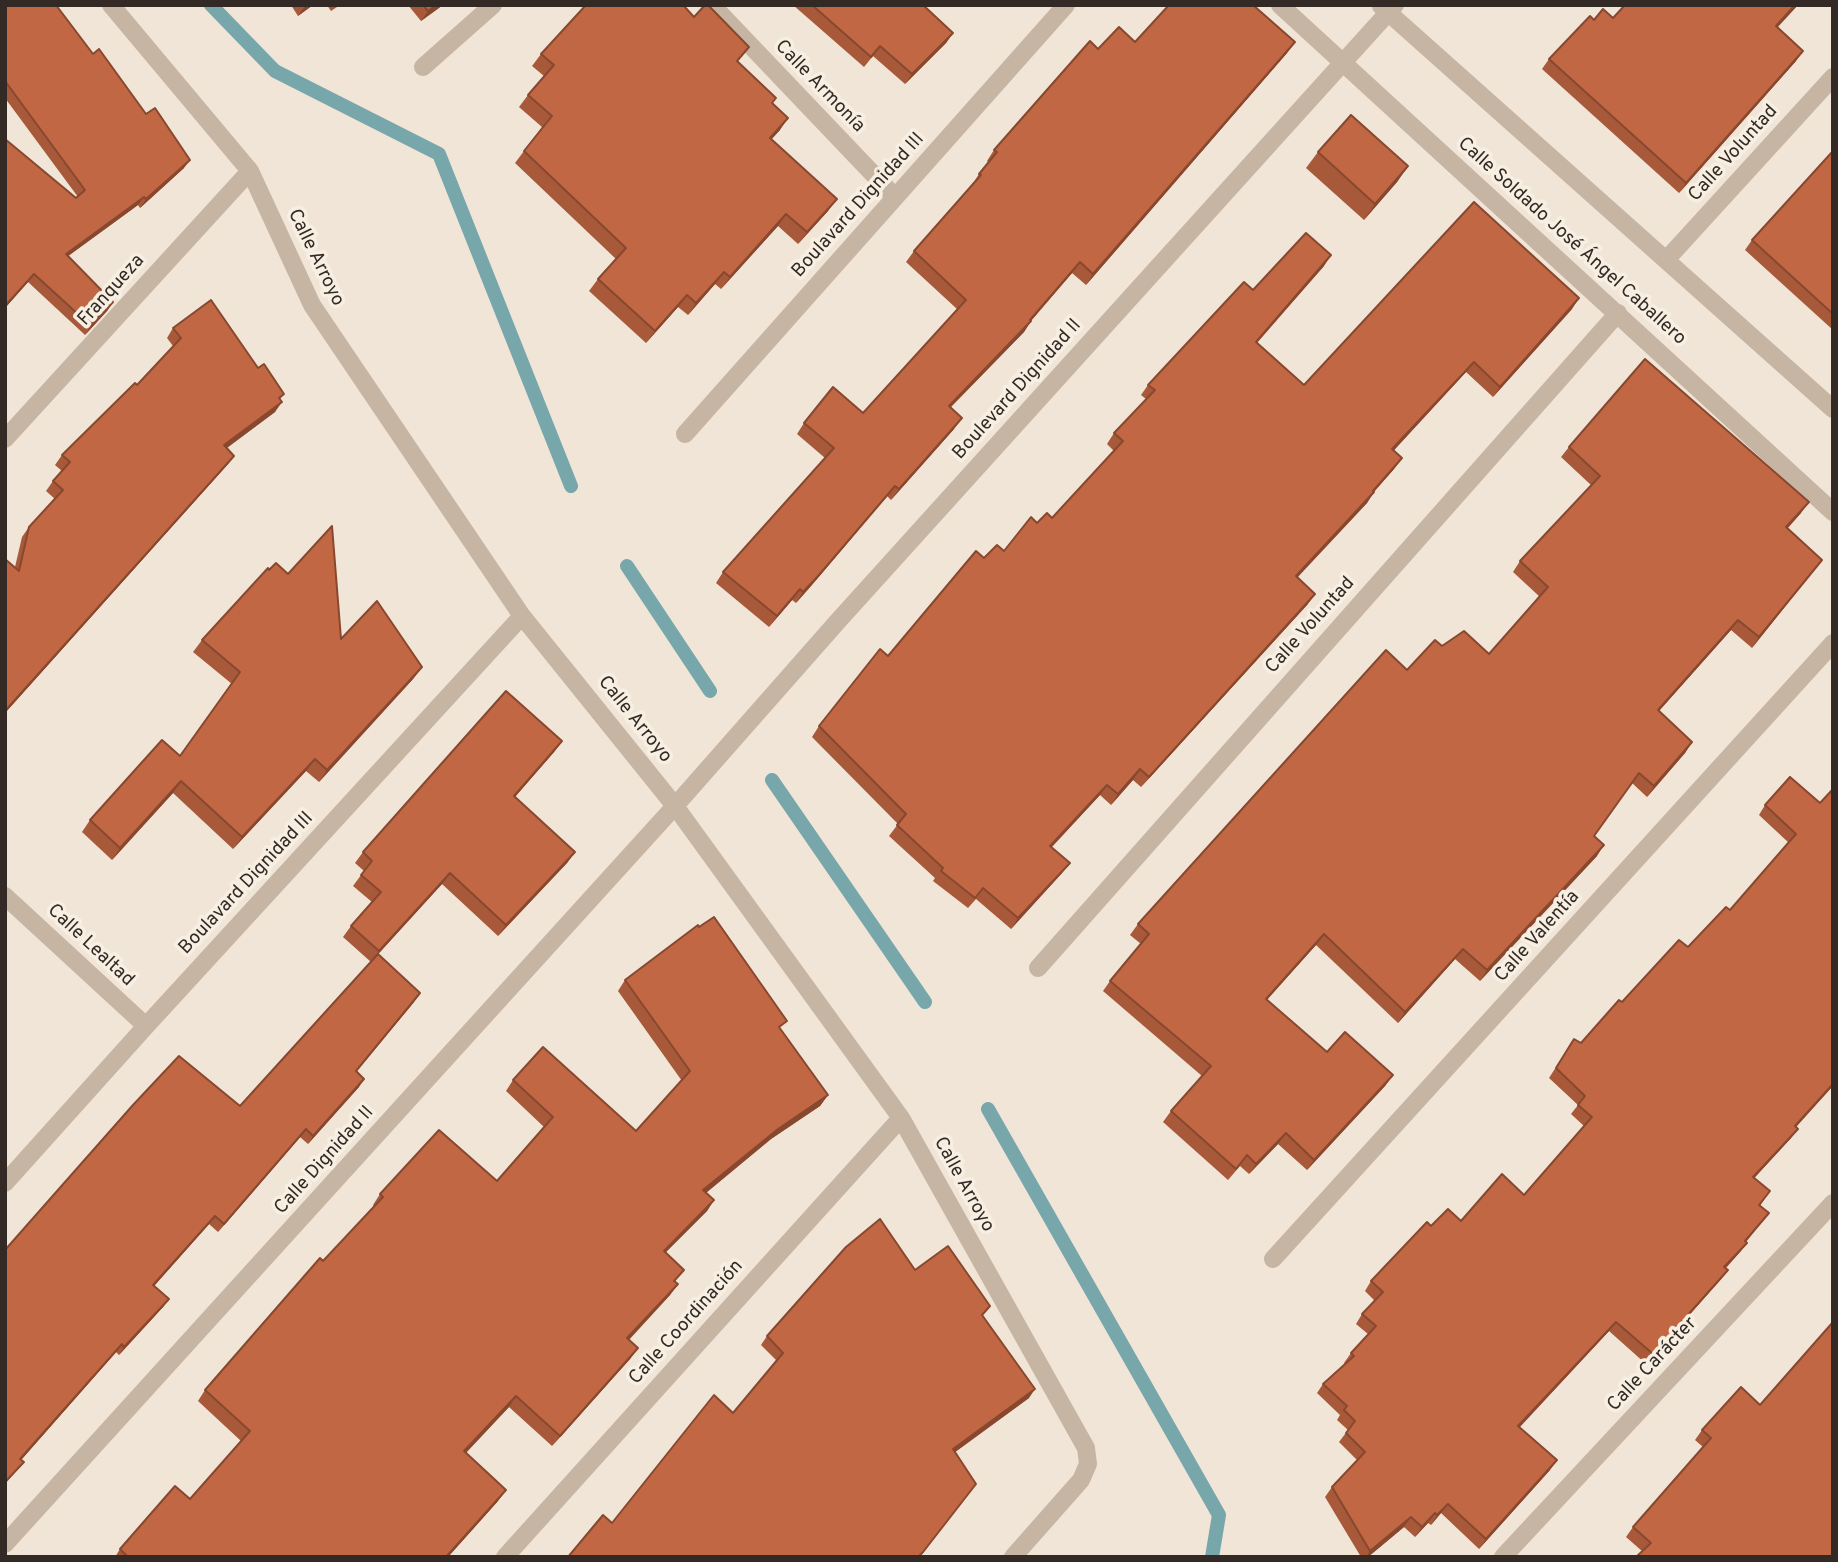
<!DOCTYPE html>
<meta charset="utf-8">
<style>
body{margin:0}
#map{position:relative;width:1838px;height:1562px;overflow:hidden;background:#f0e5d7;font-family:Overpass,sans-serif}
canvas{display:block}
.frame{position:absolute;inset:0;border:7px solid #332a25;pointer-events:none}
</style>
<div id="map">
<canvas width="1838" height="1562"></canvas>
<div class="frame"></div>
</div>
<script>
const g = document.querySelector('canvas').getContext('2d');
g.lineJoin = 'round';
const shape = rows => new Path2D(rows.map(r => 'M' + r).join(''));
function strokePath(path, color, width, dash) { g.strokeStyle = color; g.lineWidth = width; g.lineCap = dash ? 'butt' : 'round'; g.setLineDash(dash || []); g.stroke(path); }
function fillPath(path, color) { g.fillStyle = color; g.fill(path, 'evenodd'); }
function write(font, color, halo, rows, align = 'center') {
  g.font = font + ' Overpass,sans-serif'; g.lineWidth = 7; g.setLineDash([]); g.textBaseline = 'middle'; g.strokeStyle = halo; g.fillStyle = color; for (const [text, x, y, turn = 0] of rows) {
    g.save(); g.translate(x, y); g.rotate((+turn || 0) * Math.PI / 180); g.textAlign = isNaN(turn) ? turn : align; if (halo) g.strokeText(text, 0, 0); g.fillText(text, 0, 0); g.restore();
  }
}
strokePath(shape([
 [211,5,275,71,439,154,571,486],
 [627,566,710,691],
 [772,780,925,1002],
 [988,1109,1219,1515,1212,1557]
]), '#77a7ab', 14);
strokePath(shape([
 [111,5,250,171,312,305,522,616,675,806,901,1118,1086,1448,1088,1464,1081,1480,1013,1557],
 [712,5,895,197],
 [1280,5,1833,512],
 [1381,6,1833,409],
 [423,67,493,5],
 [1666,260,1833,77],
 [685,434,1066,5],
 [5,439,250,171],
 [5,896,146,1026],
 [1038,968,1618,313],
 [5,1183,146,1026,522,616],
 [1273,1259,1833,643],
 [5,1544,675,806,838,621,1395,5],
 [505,1557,901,1118],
 [1503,1557,1833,1203]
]), '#c7b5a4', 18);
fillPath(shape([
 [5,5,93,54,184,168,140,208,138,205,68,256,113,302,107,311,85,335,28,282,5,308,5,139,76,198,78,197,5,98],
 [291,5,313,5,298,16],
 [327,5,340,5,331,11],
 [408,5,443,5,421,21],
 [793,5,923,5,953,33,946,43,905,84,873,56,864,67],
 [1625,5,1798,5,1777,28,1796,61,1679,193,1542,69,1549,59,1594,20,1613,18],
 [1135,42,1287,53,1086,285,1072,273,1031,321,1024,332,950,408,954,429,891,500,887,496,811,586,796,603,792,600,769,627,716,583,723,572,825,458,797,434,804,423,863,413,957,309,906,262,914,251,972,185,979,174,988,162,987,161,994,150,1098,49],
 [541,54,738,62,772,103,780,130,771,139,828,211,798,244,778,226,721,289,715,284,688,315,678,307,646,343,589,291,598,279,616,259,515,163,542,127,519,107,528,95,544,76,532,66],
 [1833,151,1833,330,1745,250,1752,240],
 [1318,152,1408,166,1397,182,1364,220,1306,168],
 [1324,266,1257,343,1304,385,1572,309,1493,397,1466,372,1394,450,1394,469,1374,492,1367,503,1297,578,1315,594,1307,605,1141,787,1133,780,1111,805,1100,795,1052,847,1062,873,1011,929,976,899,968,908,933,881,935,878,889,836,898,824,812,737,819,726,984,558,1004,551,1037,523,1052,518,1114,451,1107,444,1114,433,1146,399,1141,395,1148,385,1253,290],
 [173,328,258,368,284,394,280,399,275,412,227,448,234,456,227,465,5,713,15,567,22,537,29,527,55,499,46,491,53,481,62,471,55,465,62,455,137,385,173,346,167,338],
 [1569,447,1801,513,1788,528,1822,560,1752,648,1731,630,1659,711,1692,742,1685,753,1647,797,1632,783,1594,836,1597,856,1480,981,1455,959,1398,1023,1316,945,1267,1000,1327,1052,1393,1075,1385,1086,1307,1170,1278,1144,1249,1174,1240,1166,1228,1180,1163,1122,1171,1111,1202,1076,1103,991,1110,981,1141,944,1130,935,1138,924,1407,670,1442,646,1489,654,1540,597,1513,572,1520,561,1591,485,1561,457],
 [341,639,422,667,413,679,319,782,306,771,233,849,173,793,112,860,82,832,90,820,180,756,232,684,193,652,202,640],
 [562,741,554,752,515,797,575,852,567,863,498,936,442,884,378,954,414,1002,356,1071,359,1087,308,1144,300,1137,218,1232,209,1224,154,1286,169,1299,163,1307,119,1355,116,1352,21,1460,24,1462,5,1484,240,1106,371,962,343,937,351,926,372,902,353,886,364,871,355,863,363,852],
 [1820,803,1796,1127,1791,1138,1754,1178,1770,1191,1760,1206,1769,1213,1746,1242,1747,1243,1740,1252,1726,1268,1721,1279,1646,1364,1609,1331,1520,1427,1550,1470,1479,1549,1441,1513,1431,1525,1428,1523,1415,1537,1404,1527,1368,1557,1361,1557,1325,1497,1332,1487,1357,1460,1339,1442,1348,1430,1337,1420,1340,1415,1317,1393,1323,1384,1345,1364,1344,1363,1351,1353,1368,1334,1356,1324,1362,1314,1375,1301,1365,1291,1371,1281,1431,1226,1461,1221,1524,1195,1584,1126,1571,1114,1578,1105,1549,1078,1574,1039,1581,1043,1622,1002,1688,947,1730,910,1789,843,1759,815,1765,805],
 [625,980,781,1030,828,1095,820,1106,771,1139,706,1193,714,1200,707,1211,666,1252,676,1282,678,1284,670,1295,629,1340,638,1348,630,1359,552,1446,509,1407,466,1453,498,1501,448,1557,115,1557,120,1549,190,1499,241,1441,198,1401,205,1390,374,1206,373,1205,380,1194,497,1181,544,1127,506,1091,513,1080,636,1131,682,1081,618,991],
 [915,1270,982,1316,1029,1398,955,1452,976,1484,920,1557,568,1557,612,1523,733,1413,777,1361,761,1345,767,1336],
 [1702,1430,1833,1557,1642,1551,1626,1537,1633,1527,1703,1447,1695,1440]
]), '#a7593a');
fillPath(shape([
 [307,5,313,5,298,16,305,6],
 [436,5,443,5,421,21,428,11],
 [1795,5,1798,5,1768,37,1776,26],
 [953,33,946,43,905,84,912,74],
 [1295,42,1287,53,1086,285,1093,274],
 [1803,51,1796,61,1679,193,1686,183],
 [788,118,780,130,762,150,770,138],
 [190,160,184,168,140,208,146,199],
 [1408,166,1397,182,1364,220,1375,204],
 [144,197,138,205,60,262,66,254],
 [837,199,828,211,798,244,807,232],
 [786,214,778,226,721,289,730,277],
 [1331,255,1324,266,1248,352,1256,342],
 [1080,262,1072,273,1022,331,1030,320],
 [724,272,715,284,688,315,696,303],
 [34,274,28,282,5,308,5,306],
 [687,295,678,307,646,343,655,331],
 [1579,298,1572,309,1493,397,1500,387],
 [113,302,107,311,85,335,91,326],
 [1031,321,1024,332,941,417,949,406],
 [1474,362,1466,372,1385,460,1392,449],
 [282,402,275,412,217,455,224,445],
 [962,418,954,429,891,500,899,489],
 [234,456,227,465,5,713,5,711],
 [1402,458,1394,469,1365,501,1373,491],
 [895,486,887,496,811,586,796,603,803,592],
 [1374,492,1367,503,1288,587,1296,576],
 [1809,502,1801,513,1779,537,1786,527],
 [1822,560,1814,570,1752,648,1759,637],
 [800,589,792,600,769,627,777,616],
 [1315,594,1307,605,1141,787,1149,777],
 [1738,620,1731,630,1650,721,1658,710],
 [422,667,413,679,319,782,327,770],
 [562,741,554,752,506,807,514,796],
 [1692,742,1685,753,1647,797,1654,786],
 [315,759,306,771,233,849,242,837],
 [1140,769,1133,780,1111,805,1118,794],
 [181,781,173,793,112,860,120,848],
 [1107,785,1100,795,1043,856,1050,846],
 [1604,845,1597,856,1480,981,1487,970],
 [575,852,567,863,498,936,506,925],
 [1070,863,1062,873,1011,929,1018,918],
 [450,873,442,884,371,962,379,951],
 [1324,934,1316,945,1258,1009,1266,999],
 [1463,949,1455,959,1398,1023,1405,1012],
 [420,993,414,1002,350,1079,356,1071],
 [1393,1075,1385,1086,1307,1170,1314,1160],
 [364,1079,359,1087,308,1144,313,1136],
 [1833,1084,1833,1086,1788,1136,1795,1126],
 [828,1095,820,1106,771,1139,696,1201,703,1190,778,1129],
 [306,1129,300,1137,218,1232,224,1224],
 [1798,1129,1791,1138,1747,1186,1753,1177],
 [1286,1133,1278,1144,1249,1174,1256,1164],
 [714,1200,707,1211,657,1261,664,1251],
 [215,1216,209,1224,147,1294,153,1285],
 [1747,1243,1740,1252,1718,1276,1724,1267],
 [1728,1270,1721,1279,1646,1364,1653,1354],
 [678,1284,670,1295,620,1349,627,1338],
 [169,1299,163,1307,119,1355,124,1347],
 [1616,1322,1609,1331,1512,1435,1518,1426],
 [122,1344,116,1352,15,1467,20,1459],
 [638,1348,630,1359,552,1446,560,1436],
 [1035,1389,1029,1398,947,1458,953,1449],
 [516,1396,509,1407,457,1462,464,1451],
 [1557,1460,1550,1470,1479,1549,1486,1539],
 [506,1490,498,1501,448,1557,446,1557],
 [1448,1504,1441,1513,1431,1525,1437,1515],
 [1435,1513,1428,1523,1415,1537,1422,1527],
 [1411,1517,1404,1527,1368,1557,1366,1557,1370,1551]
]), '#88482f');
const building = shape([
 [5,5,56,5,93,54,99,49,146,114,155,108,190,160,146,199,144,197,66,254,113,302,91,326,34,274,5,306,5,139,76,198,85,190,5,81,5,5],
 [423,5,436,5,428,11,423,5],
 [586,5,683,5,694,17,705,5,708,5,749,47,737,61,776,98,772,103,788,118,770,138,837,199,807,232,786,214,730,277,724,272,696,303,687,295,655,331,598,279,626,248,524,151,552,116,528,95,554,65,541,54,586,5],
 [812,5,923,5,953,33,912,74,880,46,871,57,812,5],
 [1169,5,1253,5,1295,42,1093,274,1080,262,1030,320,1031,321,949,406,962,418,899,489,895,486,819,575,803,592,800,589,777,616,723,572,834,448,804,423,833,387,863,413,966,300,914,251,981,175,979,174,997,152,994,150,1090,41,1098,49,1119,27,1135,42,1169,5],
 [1625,5,1795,5,1776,26,1803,51,1686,183,1549,59,1590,16,1594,20,1603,9,1613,18,1625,5],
 [1351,115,1408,166,1375,204,1318,152,1351,115],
 [1833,151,1833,314,1752,240,1833,151],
 [1474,202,1579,298,1500,387,1474,362,1392,449,1402,458,1373,491,1374,492,1296,576,1315,594,1149,777,1140,769,1118,794,1107,785,1050,846,1070,863,1018,918,983,888,975,898,941,871,943,868,897,825,906,814,819,726,880,649,888,656,976,551,984,558,997,545,1004,551,1031,517,1037,523,1047,513,1052,518,1123,441,1114,433,1155,390,1148,385,1244,282,1253,290,1306,233,1331,255,1256,342,1304,385,1474,202],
 [211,300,258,368,264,364,284,394,279,398,282,402,224,445,234,456,5,711,5,559,19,571,29,527,63,490,53,481,70,462,62,455,135,383,137,385,181,338,173,328,211,300],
 [1645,359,1809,502,1786,527,1822,560,1759,637,1738,620,1658,710,1692,742,1654,786,1639,773,1594,836,1604,845,1487,970,1463,949,1405,1012,1324,934,1266,999,1327,1052,1345,1032,1393,1075,1314,1160,1286,1133,1256,1164,1247,1155,1236,1169,1171,1111,1211,1066,1110,981,1149,934,1138,924,1386,650,1407,670,1435,640,1442,646,1464,631,1489,654,1548,587,1520,561,1600,476,1569,447,1645,359],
 [332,526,341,639,377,601,422,667,327,770,315,759,242,837,181,781,120,848,90,820,162,740,180,756,240,672,202,640,268,568,269,570,276,563,288,574,332,526],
 [506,691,562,741,514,796,575,852,506,925,450,873,379,951,351,926,381,892,361,875,372,861,363,852,506,691],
 [1790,777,1820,803,1833,789,1833,1084,1795,1126,1798,1129,1753,1177,1770,1191,1759,1205,1769,1213,1745,1241,1747,1243,1724,1267,1728,1270,1653,1354,1616,1322,1518,1426,1557,1460,1486,1539,1448,1504,1437,1515,1435,1513,1422,1527,1411,1517,1370,1551,1332,1487,1365,1452,1346,1433,1355,1421,1344,1410,1347,1406,1323,1384,1354,1356,1351,1353,1376,1326,1362,1314,1383,1292,1371,1281,1427,1222,1431,1226,1448,1209,1461,1221,1502,1174,1524,1195,1592,1117,1578,1105,1585,1096,1556,1068,1574,1039,1581,1043,1619,1000,1622,1002,1679,940,1688,947,1726,907,1730,910,1796,834,1765,805,1790,777],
 [714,917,787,1021,779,1027,828,1095,778,1129,703,1190,714,1200,664,1251,684,1270,674,1281,678,1284,627,1338,638,1348,560,1436,516,1396,464,1451,506,1490,446,1557,128,1557,120,1549,175,1486,190,1499,250,1431,205,1390,320,1258,323,1261,383,1197,380,1194,439,1130,497,1181,553,1117,513,1080,543,1047,636,1131,690,1071,625,980,698,925,699,927,714,917],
 [378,954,420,993,356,1071,364,1079,313,1136,306,1129,224,1224,215,1216,153,1285,169,1299,124,1347,122,1344,20,1459,24,1462,5,1482,5,1250,133,1105,179,1056,240,1106,378,954],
 [880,1219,915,1270,948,1246,990,1306,982,1315,1035,1389,953,1449,976,1484,923,1552,918,1557,568,1557,603,1515,612,1523,714,1395,733,1413,783,1353,767,1336,846,1247,880,1219],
 [1833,1322,1833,1557,1636,1557,1651,1543,1633,1527,1711,1438,1702,1430,1741,1387,1760,1405,1833,1322]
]);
fillPath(building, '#c26743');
strokePath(building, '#88482f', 2);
write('19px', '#332a25', '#f8efe3', [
 ["Calle Armonía",819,87,46],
 ["Calle Voluntad",1734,154,-48],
 ["Boulavard Dignidad III",859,206,-48],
 ["Calle Soldado José Ángel Caballero",1571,242,42],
 ["Calle Arroyo",315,258,64],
 ["Franqueza",112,291,-48],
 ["Boulevard Dignidad II",1018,390,-48],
 ["Calle Voluntad",1311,626,-48],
 ["Calle Arroyo",634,720,51],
 ["Boulavard Dignidad III",247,884,-47],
 ["Calle Valentía",1538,937,-48],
 ["Calle Lealtad",90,946,43],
 ["Calle Dignidad II",325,1161,-48],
 ["Calle Arroyo",963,1185,61],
 ["Calle Coordinación",687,1323,-48],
 ["Calle Carácter",1653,1365,-47]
]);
</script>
